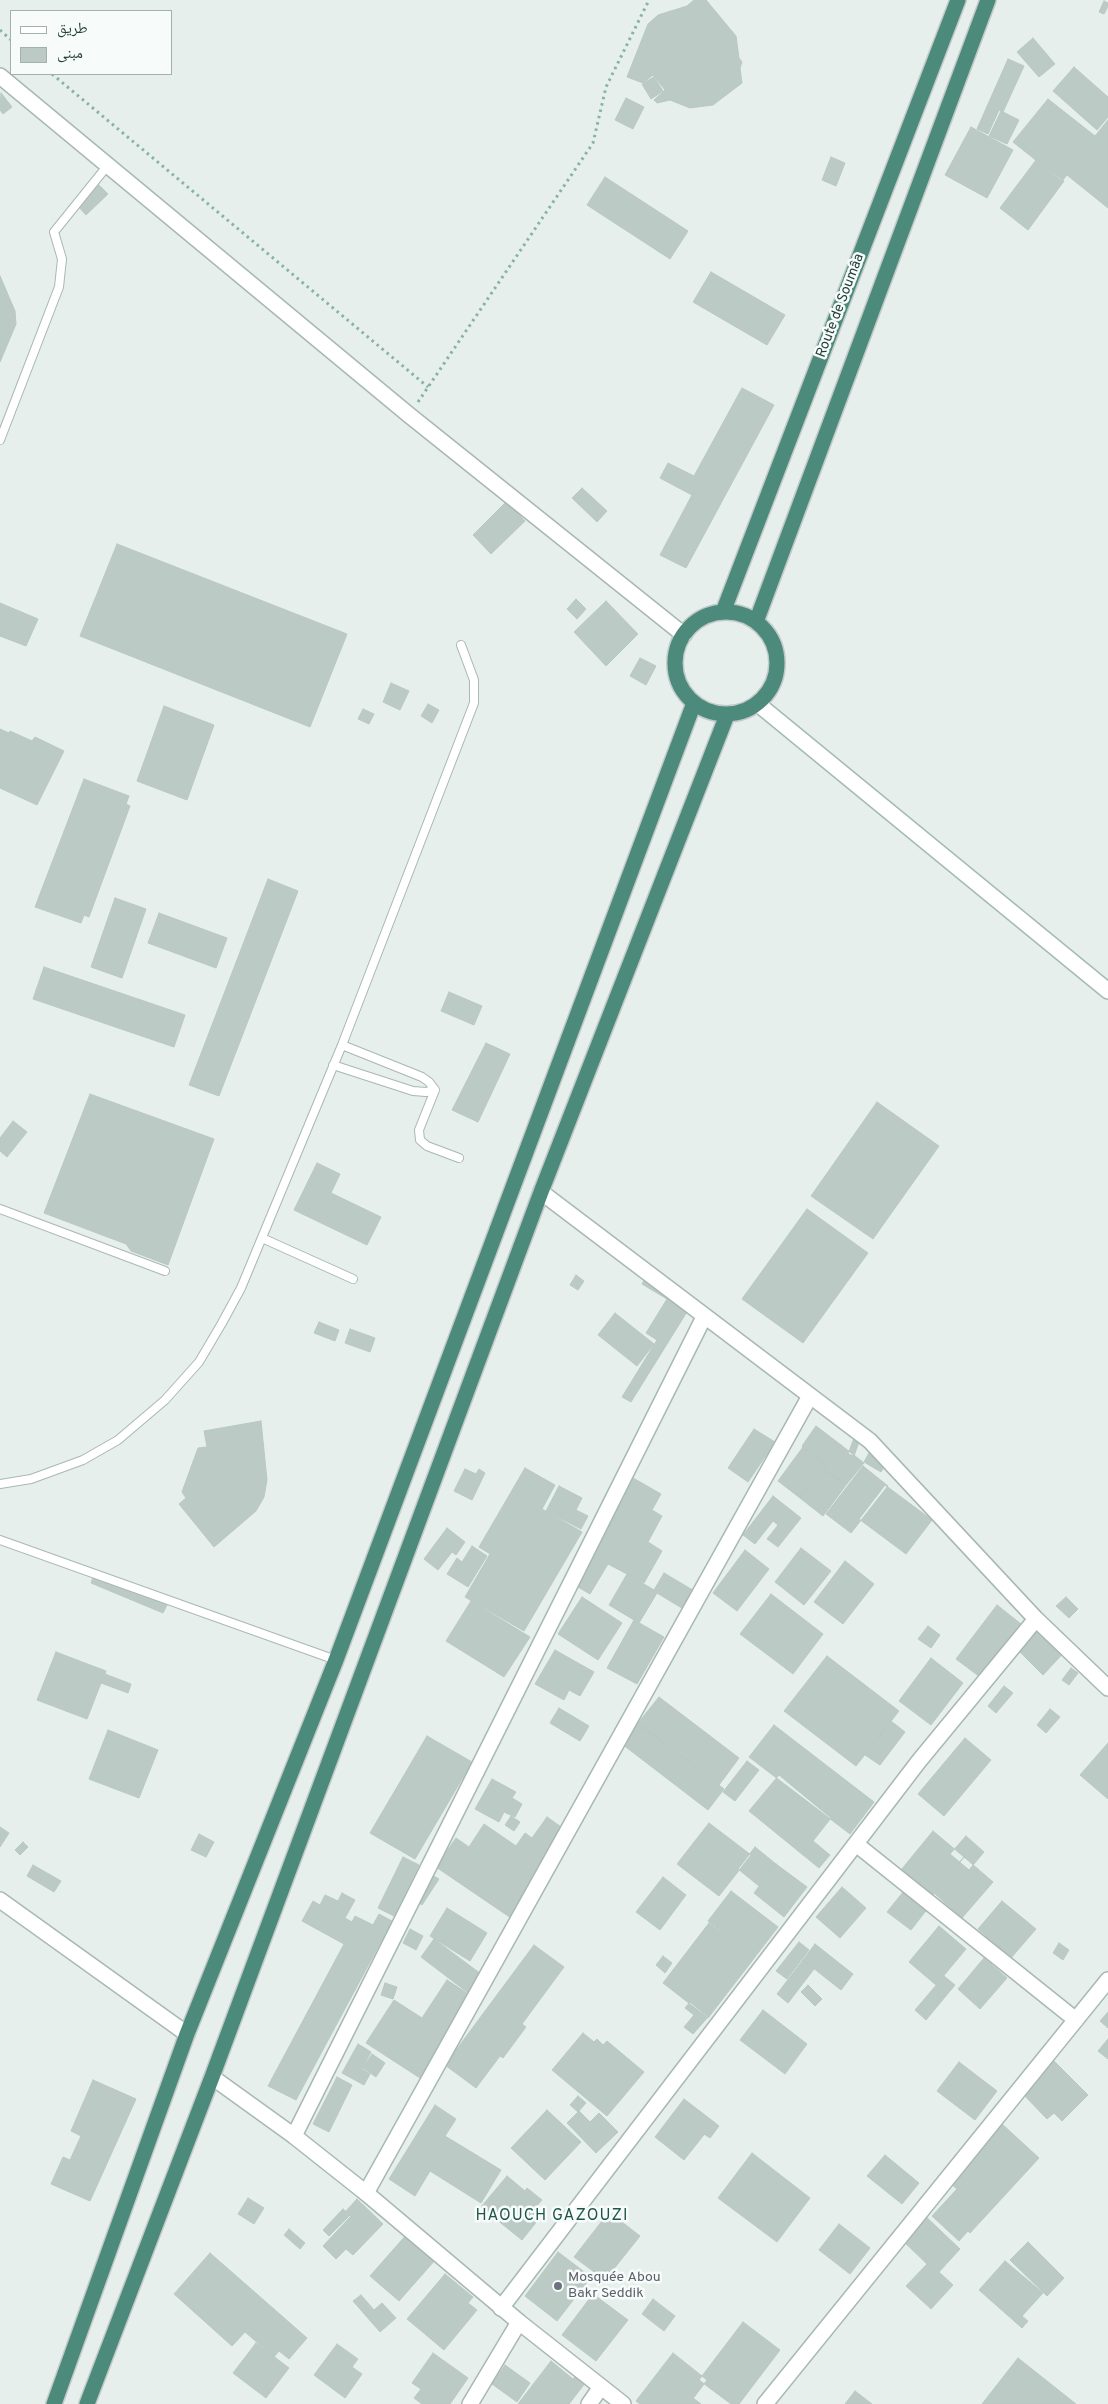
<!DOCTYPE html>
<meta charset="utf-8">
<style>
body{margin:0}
#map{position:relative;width:1108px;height:2404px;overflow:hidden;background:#e6efeb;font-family:Overpass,"Noto Naskh Arabic",sans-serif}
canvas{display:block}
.legend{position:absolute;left:10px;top:10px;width:162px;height:65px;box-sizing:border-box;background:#f7fbf9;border:1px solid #a3b1ad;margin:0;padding:6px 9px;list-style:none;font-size:15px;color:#24423a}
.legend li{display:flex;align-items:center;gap:10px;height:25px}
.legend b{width:25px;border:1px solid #a3b1ad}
</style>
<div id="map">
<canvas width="1108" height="2404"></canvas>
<ul class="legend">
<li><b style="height:6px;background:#fff"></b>طريق</li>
<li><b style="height:14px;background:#bbcac4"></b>مبنى</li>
</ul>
</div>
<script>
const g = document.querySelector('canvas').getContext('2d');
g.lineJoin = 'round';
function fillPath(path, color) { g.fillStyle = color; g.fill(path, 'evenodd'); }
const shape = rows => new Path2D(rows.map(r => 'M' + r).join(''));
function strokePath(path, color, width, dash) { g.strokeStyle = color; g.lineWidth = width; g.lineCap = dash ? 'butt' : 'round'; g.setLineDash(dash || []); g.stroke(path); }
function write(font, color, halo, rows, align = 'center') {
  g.font = font + ' Overpass,sans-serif'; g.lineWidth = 5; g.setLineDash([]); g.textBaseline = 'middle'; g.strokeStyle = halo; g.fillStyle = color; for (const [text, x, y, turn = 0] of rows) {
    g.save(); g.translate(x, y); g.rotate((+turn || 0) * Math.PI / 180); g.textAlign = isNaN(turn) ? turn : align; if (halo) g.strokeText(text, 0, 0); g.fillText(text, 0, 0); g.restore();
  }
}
const building = shape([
 [694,0,706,0,736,36,739,58,742,62,740,68,742,83,713,105,690,108,670,100,657,103,654,100,665,90,653,75,643,83,627,77,648,24,658,15,687,6,694,0],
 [1104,1,1108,3,1108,6,1104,14,1099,12,1104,1],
 [1033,38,1055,64,1039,77,1017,52,1033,38],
 [1008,59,1024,66,1003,112,999,110,988,134,977,129,1008,59],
 [1074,67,1108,97,1108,117,1097,130,1053,91,1074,67],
 [654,77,663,91,651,99,642,84,654,77],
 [1,93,12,107,3,114,0,110,1,93],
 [626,98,644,107,633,129,615,120,626,98],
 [1048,99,1095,136,1108,120,1108,208,1067,175,1062,181,1013,142,1048,99],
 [1001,111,1019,120,1007,144,989,136,1001,111],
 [971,127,1013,150,987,198,945,175,971,127],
 [831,157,845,163,836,186,822,180,831,157],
 [1036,160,1064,181,1028,230,1000,208,1036,160],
 [605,177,688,231,670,259,587,205,605,177],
 [97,183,108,194,86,215,76,204,97,183],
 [711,272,785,315,767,345,693,302,711,272],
 [0,276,15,311,16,324,0,362,0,276],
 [742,388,774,405,686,568,660,555,692,495,660,478,668,463,694,476,742,388],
 [582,488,607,511,597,522,572,498,582,488],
 [506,502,525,521,491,554,473,535,506,502],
 [117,544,347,634,310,727,80,636,117,544],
 [576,599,586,609,577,619,567,609,576,599],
 [606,601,638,634,606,666,574,632,606,601],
 [0,603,38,619,26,646,0,636,0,603],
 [640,658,656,666,646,685,630,676,640,658],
 [391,683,409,691,400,710,383,702,391,683],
 [428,704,439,710,432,723,421,716,428,704],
 [164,706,214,725,187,800,137,781,164,706],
 [363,709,374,714,369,724,358,719,363,709],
 [0,729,9,733,10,731,32,741,35,737,64,751,37,805,0,788,0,729],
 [84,779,129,796,126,804,130,806,89,917,84,915,81,923,35,907,84,779],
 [268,879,298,891,219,1096,189,1085,268,879],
 [115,898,146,909,122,978,91,967,115,898],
 [159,913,227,938,216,968,148,943,159,913],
 [44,967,185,1015,174,1047,33,999,44,967],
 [449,992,482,1006,474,1025,441,1011,449,992],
 [486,1043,510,1054,478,1122,452,1110,486,1043],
 [90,1094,214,1139,168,1265,131,1251,126,1244,44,1213,90,1094],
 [877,1102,939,1146,873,1239,811,1196,877,1102],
 [13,1121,27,1132,7,1157,0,1151,0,1138,13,1121],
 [317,1163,340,1174,331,1193,381,1217,367,1245,294,1210,317,1163],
 [807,1209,868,1253,803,1343,742,1299,807,1209],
 [649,1271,695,1299,631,1402,622,1397,657,1340,646,1333,667,1299,642,1284,649,1271],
 [576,1275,584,1281,578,1290,570,1285,576,1275],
 [615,1313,654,1344,637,1366,598,1335,615,1313],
 [319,1322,339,1330,335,1341,314,1333,319,1322],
 [350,1329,375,1338,370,1352,345,1343,350,1329],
 [261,1421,267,1480,264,1497,256,1511,214,1547,179,1504,186,1498,182,1492,198,1448,207,1447,204,1431,261,1421],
 [816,1426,841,1445,826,1465,802,1446,816,1426],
 [851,1427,859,1442,854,1456,848,1454,854,1438,848,1435,851,1427],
 [754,1429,775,1442,748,1482,728,1468,754,1429],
 [874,1444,891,1454,881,1472,864,1462,874,1444],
 [841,1445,864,1463,846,1485,823,1468,841,1445],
 [803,1447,826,1465,800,1498,778,1481,803,1447],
 [863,1466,888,1486,851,1533,826,1514,863,1466],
 [525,1468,555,1485,542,1509,582,1532,524,1631,465,1597,490,1554,479,1547,525,1468],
 [823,1468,846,1485,823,1516,800,1498,823,1468],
 [465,1469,476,1474,479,1469,485,1473,472,1500,454,1491,465,1469],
 [633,1478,661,1494,652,1510,662,1516,648,1542,662,1551,644,1583,608,1564,590,1594,573,1584,633,1478],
 [885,1485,932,1520,906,1554,859,1519,885,1485],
 [559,1486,582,1498,576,1510,588,1516,581,1529,546,1511,559,1486],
 [773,1496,801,1518,778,1547,767,1539,778,1525,773,1521,755,1544,743,1535,773,1496],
 [447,1528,465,1542,456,1555,452,1552,438,1570,424,1559,447,1528],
 [472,1546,487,1556,468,1587,447,1574,457,1558,462,1562,472,1546],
 [801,1548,831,1571,804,1605,775,1582,801,1548],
 [745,1550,769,1569,737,1611,713,1593,745,1550],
 [845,1561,874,1584,843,1624,814,1602,845,1561],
 [664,1573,696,1592,685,1610,657,1593,639,1623,609,1605,627,1574,654,1590,664,1573],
 [94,1575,167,1605,163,1613,91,1583,94,1575],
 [771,1594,823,1634,793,1674,740,1634,771,1594],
 [582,1597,622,1623,598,1660,558,1634,582,1597],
 [1066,1597,1078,1609,1069,1618,1056,1606,1066,1597],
 [471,1601,530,1637,504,1677,446,1641,471,1601],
 [997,1605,1021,1624,980,1677,956,1659,997,1605],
 [634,1620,664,1637,637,1684,607,1668,634,1620],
 [1044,1623,1069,1647,1043,1675,1018,1650,1044,1623],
 [928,1626,940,1635,931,1648,918,1639,928,1626],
 [555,1650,594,1672,580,1696,569,1690,564,1700,535,1684,555,1650],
 [56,1652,106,1671,105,1674,131,1684,128,1693,101,1683,87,1719,37,1700,56,1652],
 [827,1656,899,1711,856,1766,784,1711,827,1656],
 [931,1658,963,1683,931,1725,899,1701,931,1658],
 [1071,1668,1078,1673,1069,1685,1062,1680,1071,1668],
 [1004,1686,1013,1693,996,1713,988,1706,1004,1686],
 [659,1697,739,1758,719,1785,638,1723,659,1697],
 [559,1708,589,1726,580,1741,550,1723,559,1708],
 [1050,1709,1060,1717,1046,1733,1037,1725,1050,1709],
 [891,1721,905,1732,880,1765,865,1755,891,1721],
 [638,1723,724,1789,708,1810,622,1744,638,1723],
 [774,1725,874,1802,850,1834,749,1757,774,1725],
 [108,1730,158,1750,139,1798,89,1779,108,1730],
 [427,1736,472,1762,415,1859,370,1833,427,1736],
 [965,1738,991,1760,944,1816,918,1794,965,1738],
 [1108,1743,1108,1799,1080,1775,1108,1743],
 [747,1761,759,1770,735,1801,723,1792,747,1761],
 [779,1775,831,1818,813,1841,830,1855,819,1868,749,1811,779,1775],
 [492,1779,516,1792,512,1798,522,1804,515,1817,504,1812,499,1822,475,1809,492,1779],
 [511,1816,520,1822,514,1831,505,1825,511,1816],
 [547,1817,564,1829,540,1864,546,1868,511,1918,436,1867,456,1838,469,1847,484,1824,516,1846,525,1833,532,1838,547,1817],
 [709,1823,751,1855,719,1896,677,1864,709,1823],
 [0,1827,9,1833,0,1847,0,1827],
 [933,1831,964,1857,932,1896,901,1870,933,1831],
 [199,1834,214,1842,206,1857,191,1850,199,1834],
 [966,1836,984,1852,969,1870,950,1854,966,1836],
 [23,1842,28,1847,20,1855,15,1850,23,1842],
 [755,1847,776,1864,759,1886,738,1869,755,1847],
 [403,1857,419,1865,394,1916,378,1908,403,1857],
 [964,1857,993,1882,962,1918,934,1893,964,1857],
 [776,1864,807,1887,784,1917,754,1893,776,1864],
 [33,1865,61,1881,54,1892,27,1876,33,1865],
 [428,1873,439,1879,422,1905,412,1898,428,1873],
 [663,1877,686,1895,660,1930,636,1912,663,1877],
 [912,1881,935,1899,911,1930,887,1912,912,1881],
 [842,1887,866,1908,840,1938,816,1917,842,1887],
 [731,1891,778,1927,755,1957,708,1921,731,1891],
 [342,1893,355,1900,345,1918,352,1922,355,1916,373,1925,379,1914,392,1921,296,2100,268,2086,344,1944,302,1921,313,1901,320,1905,325,1895,338,1901,342,1893],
 [1002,1901,1036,1929,1011,1958,978,1929,1002,1901],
 [447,1908,487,1933,470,1961,430,1936,447,1908],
 [709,1923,755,1957,708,2018,663,1983,709,1923],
 [939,1926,966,1949,936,1985,909,1962,939,1926],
 [410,1929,423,1936,416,1950,403,1943,410,1929],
 [434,1939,485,1977,471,1995,421,1957,434,1939],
 [799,1942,809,1950,787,1979,776,1971,799,1942],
 [1059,1943,1069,1950,1063,1960,1053,1953,1059,1943],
 [815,1944,853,1974,841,1990,803,1960,815,1944],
 [534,1945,564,1967,522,2024,526,2027,503,2058,500,2056,476,2088,445,2065,534,1945],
 [663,1956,672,1963,665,1973,656,1965,663,1956],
 [984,1958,1007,1978,980,2009,958,1989,984,1958],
 [803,1960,814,1969,788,2003,777,1994,803,1960],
 [944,1976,955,1985,926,2020,915,2010,944,1976],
 [447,1980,473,1997,420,2078,366,2043,394,2000,422,2018,447,1980],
 [385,1983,397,1987,393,1999,381,1995,385,1983],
 [808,1985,822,1999,815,2006,801,1992,808,1985],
 [690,2002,708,2017,693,2034,684,2027,694,2015,685,2008,690,2002],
 [763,2010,807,2044,785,2074,740,2040,763,2010],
 [1108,2012,1108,2028,1100,2021,1108,2012],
 [583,2033,594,2042,597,2039,603,2045,607,2041,644,2072,607,2116,552,2070,583,2033],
 [1108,2039,1108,2059,1098,2051,1108,2039],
 [358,2044,371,2052,362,2069,370,2074,364,2085,342,2073,358,2044],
 [372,2054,385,2063,376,2077,363,2068,372,2054],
 [1054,2061,1088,2095,1062,2121,1054,2113,1047,2119,1022,2093,1054,2061],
 [959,2062,997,2091,975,2120,937,2091,959,2062],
 [337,2077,352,2085,329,2132,313,2124,337,2077],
 [93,2080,136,2099,90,2201,51,2184,63,2157,70,2160,81,2136,71,2131,93,2080],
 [578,2096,586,2103,578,2112,570,2105,578,2096],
 [684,2099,714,2122,684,2160,655,2137,684,2099],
 [435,2105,456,2119,445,2136,501,2170,481,2203,430,2171,415,2196,389,2179,435,2105],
 [547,2110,581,2142,545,2180,511,2148,547,2110],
 [579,2111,590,2122,599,2113,618,2132,596,2153,567,2123,579,2111],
 [714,2122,719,2126,710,2138,704,2134,714,2122],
 [1002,2124,1039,2158,970,2233,968,2231,959,2241,932,2216,957,2189,949,2182,1002,2124],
 [752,2153,810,2198,777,2242,718,2198,752,2153],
 [885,2155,919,2183,902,2204,867,2176,885,2155],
 [507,2176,525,2191,527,2188,542,2200,534,2209,542,2215,522,2240,481,2207,507,2176],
 [248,2198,264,2208,254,2224,238,2214,248,2198],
 [357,2199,383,2224,353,2255,346,2249,336,2259,323,2246,351,2216,346,2211,357,2199],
 [343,2209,350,2215,329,2236,323,2230,343,2209],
 [609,2212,640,2236,605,2280,574,2257,609,2212],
 [923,2214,960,2249,939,2272,953,2285,931,2309,906,2286,927,2264,900,2238,923,2214],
 [839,2224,870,2248,850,2274,819,2250,839,2224],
 [289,2229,305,2243,300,2249,284,2235,289,2229],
 [407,2234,436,2259,399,2301,370,2276,407,2234],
 [1028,2242,1064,2278,1047,2296,1010,2260,1028,2242],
 [558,2252,591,2277,557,2321,525,2296,558,2252],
 [210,2253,307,2338,289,2359,279,2351,274,2357,245,2332,232,2346,174,2294,210,2253],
 [1005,2261,1043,2293,1022,2316,1028,2321,1022,2328,979,2290,1005,2261],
 [445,2274,473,2297,468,2303,477,2310,444,2350,407,2319,445,2274],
 [593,2294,628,2320,596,2361,562,2335,593,2294],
 [361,2295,374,2310,382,2303,396,2318,380,2332,353,2301,361,2295],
 [653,2299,675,2316,664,2331,642,2314,653,2299],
 [743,2322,780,2350,739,2404,731,2404,699,2380,743,2322],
 [256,2343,289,2368,266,2398,233,2373,256,2343],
 [337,2344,358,2359,352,2367,362,2374,345,2398,314,2375,337,2344],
 [433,2353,468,2378,450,2404,422,2404,414,2398,421,2389,412,2383,433,2353],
 [673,2353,707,2380,689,2404,640,2404,636,2401,673,2353],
 [1018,2358,1076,2404,982,2404,1018,2358],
 [551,2361,573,2379,577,2375,586,2382,569,2404,518,2404,551,2361],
 [505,2365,530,2383,517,2402,492,2384,505,2365],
 [855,2391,872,2404,845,2404,855,2391],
 [693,2398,701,2404,689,2404,693,2398]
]);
fillPath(building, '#bbcac4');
strokePath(building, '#b8c9c2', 1);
const service = shape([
 [0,440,59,287,62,259,54,232,108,165],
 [342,1045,422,1077,429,1082,435,1090],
 [333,1065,413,1091,426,1092,435,1090],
 [435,1090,419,1130,420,1140,427,1146,459,1158],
 [0,1209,165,1271],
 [262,1238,353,1279],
 [0,1484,31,1479,83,1460,118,1440,165,1400,199,1362,222,1323,241,1288,342,1045,474,703,474,680,461,645],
 [0,1540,336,1660]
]);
const minor = shape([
 [541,1192,870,1441,1036,1619,1108,1688],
 [856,1844,1076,2020],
 [294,2136,704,1317],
 [366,2193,810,1396],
 [501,2308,919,1761,1036,1619],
 [470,2404,519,2322],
 [589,2404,601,2387],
 [765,2404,1108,1980]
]);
const tertiary = shape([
 [0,76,409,415,684,635],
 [0,1900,187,2034],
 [212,2077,294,2136,366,2193,519,2322,623,2404]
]);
const secondary = shape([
 [758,704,1108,991]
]);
const trunk = shape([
 '675 663a51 51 0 1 1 102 0a51 51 0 1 1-102 0Z',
 [723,612,958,0],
 [756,622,988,0],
 [54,2404,187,2034,336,1660,694,703],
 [87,2404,212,2077,541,1192,727,715]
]);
strokePath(service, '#a8b8b2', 10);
strokePath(minor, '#a8b8b2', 18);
strokePath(tertiary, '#a8b8b2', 18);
strokePath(secondary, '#a4bbb3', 18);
strokePath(trunk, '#c2cac8', 18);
strokePath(shape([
 [0,30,11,40],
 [52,74,428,387],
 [418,402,593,143,606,87,649,0]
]), '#86b3a5', 3, [2.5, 4]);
strokePath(service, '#fff', 8);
strokePath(minor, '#fff', 15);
strokePath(tertiary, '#fff', 15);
strokePath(secondary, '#fff', 15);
strokePath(trunk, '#4c8a7c', 15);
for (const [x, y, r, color] of [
 [558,2286,5,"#6b7280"]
]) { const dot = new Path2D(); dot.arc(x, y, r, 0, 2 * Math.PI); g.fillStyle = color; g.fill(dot); strokePath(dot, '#f7fbf9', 2); }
write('14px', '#24423a', '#f7fbf9', [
 ["Route de Soumâa",841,306,-69]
]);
write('14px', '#5b616d', '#f7fbf9', [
 ["Mosquée Abou",568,2278],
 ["Bakr Seddik",568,2294]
], 'left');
g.letterSpacing = '1px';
write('16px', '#1f5548', '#f7fbf9', [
 ["HAOUCH GAZOUZI",552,2217]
]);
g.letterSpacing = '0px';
</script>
